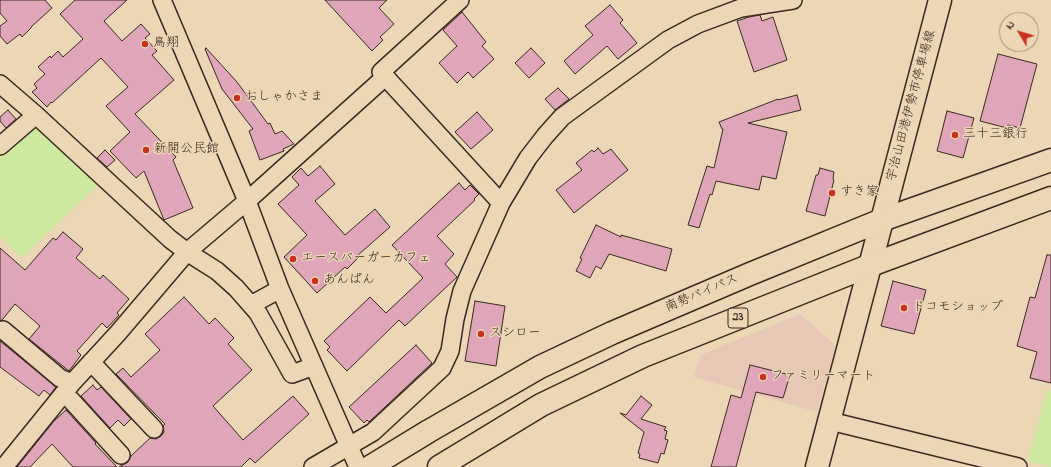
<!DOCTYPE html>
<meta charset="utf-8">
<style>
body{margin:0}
#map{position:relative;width:1051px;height:467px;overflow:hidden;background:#ebd6b5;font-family:"Indie Flower",sans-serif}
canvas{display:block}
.north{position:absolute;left:999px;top:12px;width:40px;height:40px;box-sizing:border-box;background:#ebd6b5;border:1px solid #a59179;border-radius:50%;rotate:308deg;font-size:11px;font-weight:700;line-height:16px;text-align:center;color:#3b2a1e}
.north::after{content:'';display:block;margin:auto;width:14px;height:18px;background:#c8321e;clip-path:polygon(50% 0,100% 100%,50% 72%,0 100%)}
</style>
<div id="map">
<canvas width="1051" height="467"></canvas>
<div class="north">N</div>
</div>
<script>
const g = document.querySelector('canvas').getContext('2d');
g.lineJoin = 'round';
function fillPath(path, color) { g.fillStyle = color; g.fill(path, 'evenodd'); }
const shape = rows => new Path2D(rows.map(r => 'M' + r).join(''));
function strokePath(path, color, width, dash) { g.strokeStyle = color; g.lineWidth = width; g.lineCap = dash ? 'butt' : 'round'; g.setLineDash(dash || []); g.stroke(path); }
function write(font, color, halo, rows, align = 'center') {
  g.font = font + ' "Indie Flower","Klee One",sans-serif'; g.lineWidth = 3; g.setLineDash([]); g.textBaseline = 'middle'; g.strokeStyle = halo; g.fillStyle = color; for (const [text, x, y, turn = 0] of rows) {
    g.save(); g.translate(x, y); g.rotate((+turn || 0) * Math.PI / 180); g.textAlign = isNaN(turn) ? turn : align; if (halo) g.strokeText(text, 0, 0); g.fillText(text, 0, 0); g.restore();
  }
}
fillPath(shape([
 [800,314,835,345,817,412,694,377,701,355]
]), '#e7c8b6');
fillPath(shape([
 [36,126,98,185,21,258,0,236,0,155],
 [1047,390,1051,391,1051,467,1028,461]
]), '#cde9a0');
const building = shape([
 [0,0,45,0,52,8,31,27,31,28,22,37,20,34,7,44,0,36,0,26,7,21,0,13,0,0],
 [75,0,127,0,104,21,122,41,141,24,150,34,145,38,157,51,152,55,174,80,135,114,176,157,173,160,193,208,164,220,144,171,136,178,110,151,130,132,106,106,128,87,101,58,52,103,51,102,47,107,32,92,37,88,34,84,45,74,38,67,50,56,51,58,58,51,63,57,83,39,60,14,75,0],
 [325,0,387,0,379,8,394,24,380,37,383,40,372,51,325,0],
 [610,5,623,20,620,23,637,43,618,59,607,46,575,74,564,61,593,35,585,26,610,5],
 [462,12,486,42,482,46,494,59,473,78,468,72,457,83,439,63,457,46,443,30,462,12],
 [760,15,762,21,773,17,787,60,754,72,737,21,749,17,760,15],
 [206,48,237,82,268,124,270,123,275,134,282,131,294,144,283,149,284,151,260,160,249,131,253,129,222,89,205,49,206,48],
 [531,48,545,63,529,78,515,63,531,48],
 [998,54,1037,64,1020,128,1008,125,1007,128,980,121,998,54],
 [558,88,569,99,555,110,545,99,558,88],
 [797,95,801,110,748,123,787,132,776,179,762,176,759,190,716,181,712,195,710,194,699,228,688,225,707,166,714,168,723,129,722,129,719,122,778,99,778,100,797,95],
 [8,110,16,119,6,128,0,121,0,117,8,110],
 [947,111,974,118,963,158,937,151,947,111],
 [477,112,493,130,471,149,455,132,477,112],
 [598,148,603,154,611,149,628,170,574,213,556,190,582,170,576,163,592,150,594,152,598,148],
 [105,150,115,160,107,167,97,158,105,150],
 [320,166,335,184,315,201,345,235,375,209,390,227,358,255,359,257,347,269,345,267,317,293,284,257,307,235,278,204,299,185,292,177,301,168,308,176,320,166],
 [820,168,834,172,833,179,834,180,825,216,806,211,816,175,818,175,820,168],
 [459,183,465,190,470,185,479,194,474,199,475,200,437,236,454,254,445,264,457,277,405,326,399,320,347,371,327,350,330,347,324,341,370,297,386,313,423,278,392,245,459,183],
 [596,225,621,237,621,235,672,249,666,271,609,254,601,269,596,266,590,278,576,271,582,259,580,258,596,225],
 [63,232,83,249,76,258,100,279,103,275,129,299,117,313,119,315,107,328,102,323,77,351,81,355,69,371,29,339,40,326,15,304,2,320,0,321,0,248,25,270,53,238,56,240,63,232],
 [1047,255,1051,255,1051,383,1030,378,1037,352,1017,346,1030,297,1035,298,1047,255],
 [893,281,926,290,914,334,881,326,893,281],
 [184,297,209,324,215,318,234,338,228,344,252,370,213,406,243,440,293,396,309,414,255,463,250,458,241,467,119,467,128,462,131,456,150,438,156,439,161,436,164,432,163,426,165,424,116,374,123,368,131,377,160,350,145,334,184,297],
 [475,301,505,306,496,366,465,361,475,301],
 [0,341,56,387,50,395,44,390,39,396,0,367,0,341],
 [416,345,432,363,369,422,367,420,364,423,349,407,416,345],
 [750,365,790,375,783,398,756,392,736,467,711,467,731,395,741,398,750,365],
 [93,385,97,390,101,387,131,419,124,426,118,420,110,428,81,396,93,385],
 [641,396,652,405,641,419,666,427,664,430,667,431,665,439,668,440,664,454,661,453,658,463,639,458,640,454,638,453,644,432,620,413,626,415,641,396],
 [66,410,96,443,95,444,117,467,73,467,52,444,30,467,17,467,54,421,66,410]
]);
fillPath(building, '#dfa6b9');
strokePath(building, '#3b2a1e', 1);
const minor = shape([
 [162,0,247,201,280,289,358,467],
 [460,0,381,72,501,203],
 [0,84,36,115,170,239,187,252,217,271,236,288,251,305,280,289],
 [0,146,36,115],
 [251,305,258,313,292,374,314,366],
 [3,330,60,378,72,383],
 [91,362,154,429],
 [63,394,71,400,121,455],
 [830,421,1018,467],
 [4,467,72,383,118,333,187,252,247,201,385,77],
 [313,467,373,432,442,368,450,351,455,319,462,291,501,203,528,158,545,136,562,117,668,40,698,24,741,8,793,0]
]);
const major = shape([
 [817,467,940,0]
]);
const highway = shape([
 [370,467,429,431,540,367,612,333,750,274,882,220,1051,160],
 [439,467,541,405,643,356,871,265,1051,198]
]);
strokePath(minor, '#3b2a1e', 20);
strokePath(major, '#3b2a1e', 25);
strokePath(highway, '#3b2a1e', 25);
strokePath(minor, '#ebd6b5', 17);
strokePath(major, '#ebd6b5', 22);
strokePath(highway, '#ebd6b5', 22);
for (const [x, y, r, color] of [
 [145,44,4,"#c8321e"],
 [237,98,4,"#c8321e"],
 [955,135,4,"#c8321e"],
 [146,150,4,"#c8321e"],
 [832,193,4,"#c8321e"],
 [293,259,4,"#c8321e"],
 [315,281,4,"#c8321e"],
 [904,308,4,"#c8321e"],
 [481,334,4,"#c8321e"],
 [763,377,4,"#c8321e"]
]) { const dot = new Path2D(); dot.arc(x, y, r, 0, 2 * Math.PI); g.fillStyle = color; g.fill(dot); strokePath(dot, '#ebd6b5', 1.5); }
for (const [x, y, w] of [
 [738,318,20]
]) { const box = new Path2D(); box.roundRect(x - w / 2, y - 10, w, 20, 3); g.fillStyle = '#ebd6b5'; g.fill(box); strokePath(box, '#3b2a1e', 1); }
write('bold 12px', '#3b2a1e', null, [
 ["23",738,318]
]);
write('13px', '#3b2a1e', '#ebd6b5', [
 ["鳥翔",153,44],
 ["おしゃかさま",245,98],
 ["三十三銀行",963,135],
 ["新開公民館",154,150],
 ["すき家",840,193],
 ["エースバーガーカフェ",301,259],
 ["あんぱん",323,281],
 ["ドコモショップ",912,308],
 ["スシロー",489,334],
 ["ファミリーマート",771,377]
], 'left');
write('13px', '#3b2a1e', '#ebd6b5', [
 ["宇治山田港伊勢市停車場線",912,106,-75],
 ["南勢バイパス",702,294,-23]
]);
</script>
